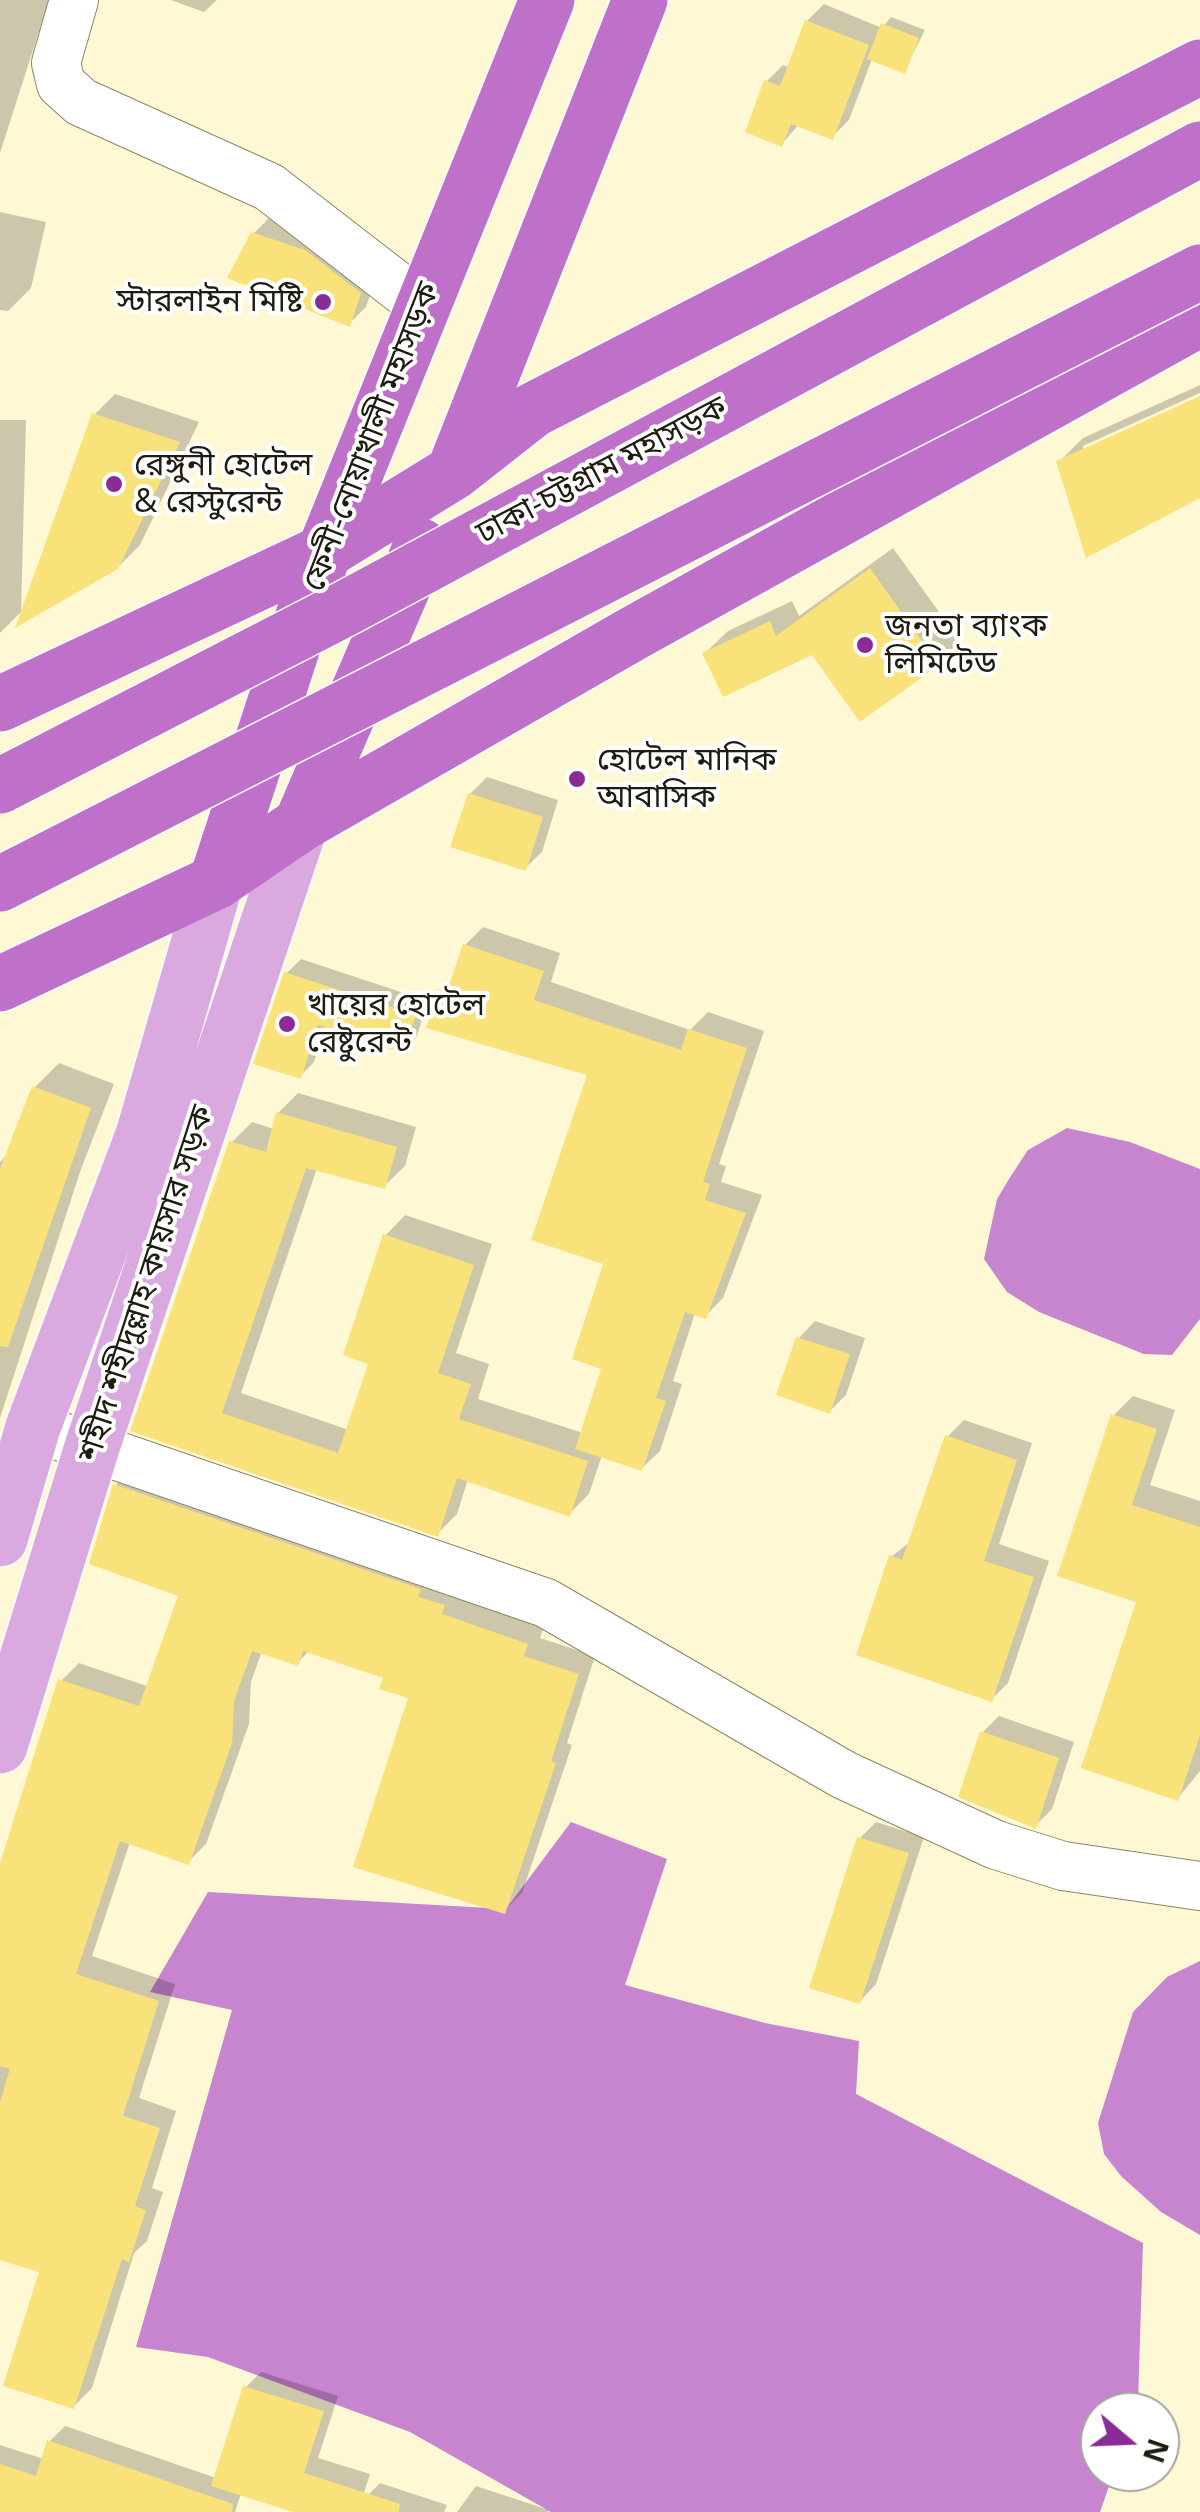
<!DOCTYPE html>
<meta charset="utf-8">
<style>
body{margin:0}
#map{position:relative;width:1200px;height:2512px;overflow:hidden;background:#fff8d5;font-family:"Open Sans",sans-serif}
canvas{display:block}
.north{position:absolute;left:1080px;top:2392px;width:100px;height:100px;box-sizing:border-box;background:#fff;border:2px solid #a5a49f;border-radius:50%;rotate:109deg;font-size:28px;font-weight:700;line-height:40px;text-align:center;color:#1e1b0f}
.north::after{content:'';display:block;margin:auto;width:35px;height:45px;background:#8a2c96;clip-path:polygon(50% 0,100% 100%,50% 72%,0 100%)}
</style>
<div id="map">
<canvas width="1200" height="2512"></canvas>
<div class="north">N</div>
</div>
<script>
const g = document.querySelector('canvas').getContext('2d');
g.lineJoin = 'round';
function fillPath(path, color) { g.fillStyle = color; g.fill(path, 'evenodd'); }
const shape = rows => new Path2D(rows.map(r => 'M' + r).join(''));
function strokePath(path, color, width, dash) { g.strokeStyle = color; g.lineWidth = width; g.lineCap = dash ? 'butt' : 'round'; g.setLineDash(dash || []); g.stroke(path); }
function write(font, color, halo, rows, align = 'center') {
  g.font = font + ' "Open Sans","Noto Sans Bengali",sans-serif'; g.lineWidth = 8; g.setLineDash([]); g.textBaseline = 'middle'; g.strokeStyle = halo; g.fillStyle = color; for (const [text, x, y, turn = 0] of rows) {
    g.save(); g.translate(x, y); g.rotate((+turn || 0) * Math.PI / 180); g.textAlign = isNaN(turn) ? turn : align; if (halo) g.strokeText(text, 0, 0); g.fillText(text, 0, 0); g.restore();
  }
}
fillPath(shape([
 [1067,1128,1130,1142,1200,1169,1200,1319,1172,1355,1144,1354,1039,1312,1007,1292,984,1259,997,1199,1009,1179,1028,1150],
 [571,1822,667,1859,625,1985,765,2023,859,2041,856,2094,1143,2243,1138,2402,1134,2412,1100,2412,1100,2472,1114,2472,1100,2512,551,2512,410,2432,208,2357,136,2347,232,2010,150,1992,208,1892,506,1909],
 [1200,1961,1200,2235,1161,2212,1121,2176,1104,2154,1098,2123,1133,2012,1167,1977]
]), '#c785cf');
fillPath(shape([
 [0,0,49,0,0,153],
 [171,0,217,0,204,12],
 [824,4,882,28,891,17,925,30,904,71,872,59,849,120,832,137,799,124,782,144,766,82,783,65,790,67,807,21],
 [0,212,46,222,31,288,8,311,0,310],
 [270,217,376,276,366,307,349,324,253,234],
 [1200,385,1200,393,1083,446,1083,452,1200,398,1200,495,1059,462,1083,438],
 [115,394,199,422,140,545,118,567,95,414],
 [0,420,26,420,21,612,0,633],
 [893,548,960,641,938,663,813,652,705,653,728,631,792,601,799,616],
 [487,777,558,800,542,852,525,868,470,794],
 [483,927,560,953,551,982,690,1030,708,1012,764,1031,719,1164,726,1166,721,1182,762,1195,723,1298,705,1316,695,1313,673,1381,682,1384,660,1451,642,1468,602,1455,589,1494,569,1514,468,1479,457,1514,437,1534,133,1430,231,1143,252,1122,274,1129,278,1113,298,1093,416,1127,405,1166,384,1186,317,1168,241,1393,349,1430,371,1362,385,1236,405,1215,492,1244,456,1353,489,1364,478,1399,583,1433,605,1367,606,1263,590,1073,442,990,454,978,465,945],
 [301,959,428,1001,417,1036,403,1050,326,1025,314,1062,300,1076,287,973],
 [59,1063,114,1084,81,1169,0,1418,0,1162,9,1153,35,1087],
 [815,1321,865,1338,846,1395,830,1411,799,1338],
 [1133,1396,1175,1410,1150,1485,1200,1501,1200,1771,1178,1798,1139,1601,1113,1416],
 [964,1420,1032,1443,999,1544,1049,1561,1008,1683,991,1700,891,1557,911,1541,947,1437],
 [133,1467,544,1626,540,1638,595,1656,567,1743,572,1745,522,1893,504,1911,411,1696,386,1676,309,1651,297,1663,262,1651,251,1682,249,1724,206,1844,188,1862,130,1842,92,1956,175,1984,139,2098,176,2111,152,2188,163,2192,147,2241,134,2253,92,2388,74,2406,42,2270,0,2257,0,1881,61,1681,79,1663,147,1686,181,1594,116,1485],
 [999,1716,1074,1742,1052,1809,1035,1826,982,1733],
 [876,1822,924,1837,876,1984,860,2001,859,1839],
 [261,2372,338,2396,318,2458,370,2474,361,2502,380,2483,447,2505,444,2512,301,2512,241,2493,235,2512,0,2512,0,2445,44,2459,50,2441,65,2426,216,2478,246,2387],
 [476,2486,549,2510,548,2512,457,2512]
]), '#0003');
fillPath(shape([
 [805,20,869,45,833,140,791,124,782,147,745,132,764,80,780,86],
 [881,23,919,38,905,74,867,59],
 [251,232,305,250,361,293,350,327,227,278],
 [1200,396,1200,498,1086,558,1056,461],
 [92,413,180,442,118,569,15,628],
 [870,568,939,665,860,722,812,655,723,697,702,653,770,621,776,636],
 [468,793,543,817,526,871,450,847],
 [463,944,544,971,534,1000,681,1050,688,1029,747,1048,703,1182,710,1184,705,1200,746,1213,706,1319,685,1312,656,1398,666,1401,642,1471,575,1449,601,1369,572,1359,603,1264,531,1240,587,1075,426,1028,440,988,447,991],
 [284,972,416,1015,403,1053,318,1025,301,1079,253,1064],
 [32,1086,91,1108,8,1347,0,1346,0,1169],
 [276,1112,397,1147,385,1189,306,1168,222,1413,338,1453,368,1364,343,1355,383,1234,474,1265,438,1373,471,1384,459,1419,588,1461,570,1517,457,1478,438,1537,130,1431,229,1141,266,1152],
 [796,1337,850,1354,830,1414,776,1395],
 [1111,1414,1157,1429,1132,1505,1200,1527,1200,1735,1178,1801,1081,1768,1136,1602,1057,1576],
 [945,1435,1017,1460,984,1561,1034,1577,992,1702,856,1655,889,1555,902,1560],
 [113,1484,421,1589,418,1597,445,1605,442,1614,528,1644,524,1656,579,1674,551,1761,556,1763,505,1914,353,1867,408,1698,379,1689,383,1678,303,1651,298,1666,252,1651,234,1701,232,1743,189,1865,120,1841,76,1974,159,2001,123,2116,160,2128,135,2206,146,2210,129,2262,122,2259,74,2409,3,2386,39,2272,0,2260,0,2102,10,2069,0,2066,0,1863,58,1679,139,1706,178,1596,89,1564],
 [980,1731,1059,1758,1036,1829,958,1797],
 [857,1837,909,1853,860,2004,809,1988],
 [243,2386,324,2411,304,2473,400,2504,399,2512,293,2512,211,2486],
 [47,2440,233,2504,232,2512,0,2512,0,2464,36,2476]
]), '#f8e279');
const minor = shape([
 [74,0,56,63,61,84,81,102,269,187,423,306],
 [33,1427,546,1603,844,1775,996,1845,1063,1866,1200,1886]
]);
const major = shape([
 [0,1539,33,1427,143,1135,216,882],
 [0,1746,92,1447,301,824]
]);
const highway = shape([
 [454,471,640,0],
 [0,704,324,552,454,472,533,410,1200,67],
 [301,824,421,546],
 [216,882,324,552,547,0],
 [0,984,216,882,301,824,634,633,1200,319]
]);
strokePath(minor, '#8c8666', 50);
strokePath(major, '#fff', 58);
strokePath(highway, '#fff', 58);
strokePath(minor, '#fff', 48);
strokePath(major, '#d9a9df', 55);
strokePath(highway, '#bf70c9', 55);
const highwayBridge = shape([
 [0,786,348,607,1200,149],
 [0,884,1200,272]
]);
strokePath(highwayBridge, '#fff', 58, []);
strokePath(highwayBridge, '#bf70c9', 55);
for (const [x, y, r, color] of [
 [323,302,10,"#8a2c96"],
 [114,484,10,"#8a2c96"],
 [865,645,10,"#8a2c96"],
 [577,779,10,"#8a2c96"],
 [287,1024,10,"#8a2c96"]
]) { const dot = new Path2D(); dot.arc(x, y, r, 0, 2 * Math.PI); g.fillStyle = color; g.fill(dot); strokePath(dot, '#fff', 4); }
write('32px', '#1e1b0f', '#fff', [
 ["স্টারলাইন মিষ্টি",303,302,"right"],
 ["রেঙ্গুনী হোটেল",134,466],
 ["& রেস্টুরেন্ট",134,503],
 ["জনতা ব্যাংক",885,627],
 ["লিমিটেড",885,664],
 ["হোটেল মানিক",597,761],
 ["আবাসিক",597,798],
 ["খায়ের হোটেল",307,1006],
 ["রেষ্টুরেন্ট",307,1043]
], 'left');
write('32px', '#1e1b0f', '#fff', [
 ["ফেনী-নোয়াখালী মহাসড়ক",372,437,-69],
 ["ঢাকা-চট্টগ্রাম মহাসড়ক",602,471,-28],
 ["শহীদ শহীদুল্লাহ কায়সার সড়ক",147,1284,-72]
]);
</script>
